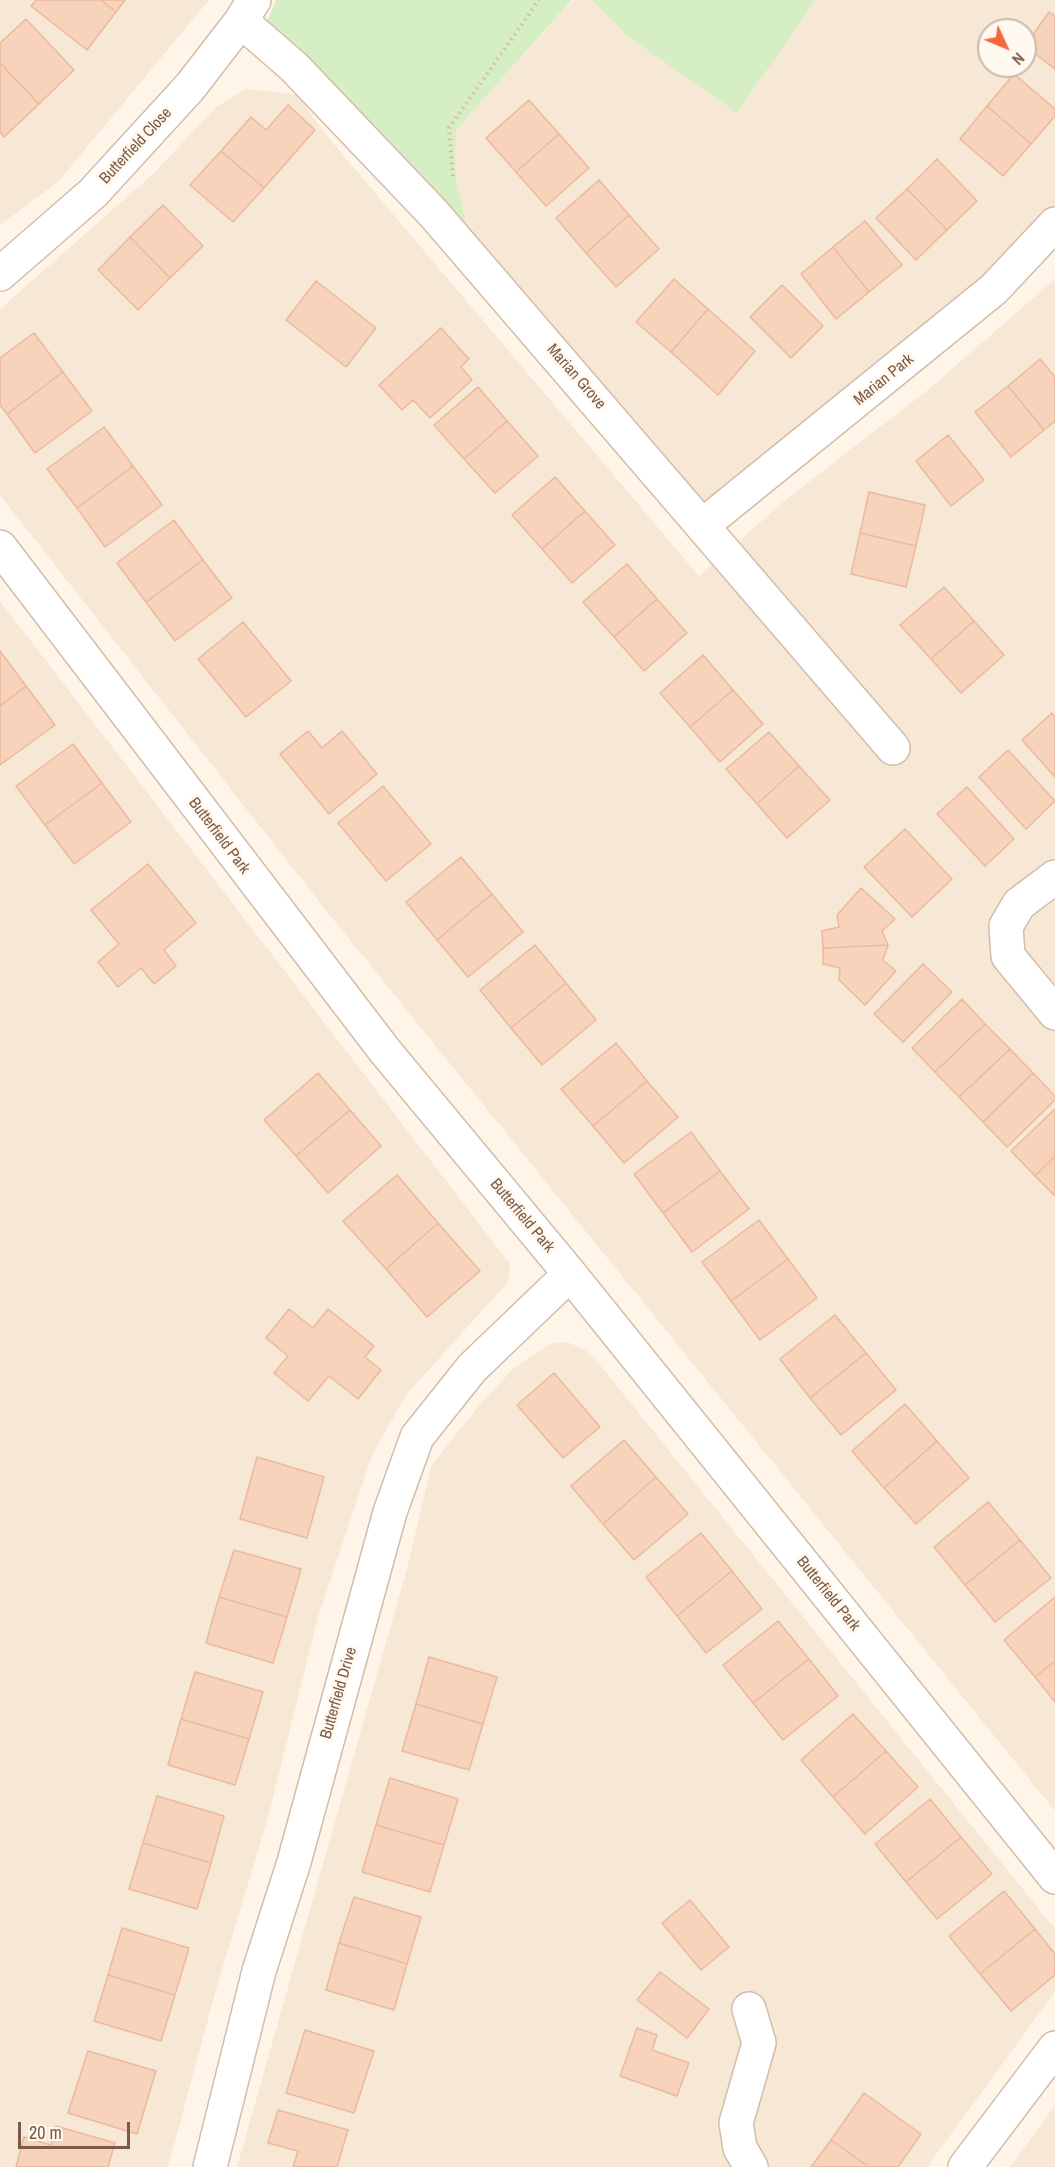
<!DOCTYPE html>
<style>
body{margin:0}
#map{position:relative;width:1055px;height:2167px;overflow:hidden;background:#fef5e8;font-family:"Archivo Narrow",sans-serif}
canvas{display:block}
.north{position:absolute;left:977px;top:18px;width:60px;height:60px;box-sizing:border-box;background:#fff9f0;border:2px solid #cbb9ad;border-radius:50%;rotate:134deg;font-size:16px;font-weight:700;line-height:24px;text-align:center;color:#7c5a48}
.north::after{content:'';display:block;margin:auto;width:21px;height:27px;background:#f46841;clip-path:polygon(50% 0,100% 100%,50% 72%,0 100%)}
.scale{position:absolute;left:18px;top:2122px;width:112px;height:27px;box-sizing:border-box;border:3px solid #7c5a48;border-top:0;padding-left:8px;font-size:18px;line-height:21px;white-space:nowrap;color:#7c5a48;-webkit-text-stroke:4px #fff9f0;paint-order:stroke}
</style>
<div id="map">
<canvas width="1055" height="2167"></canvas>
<div class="north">N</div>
<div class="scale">20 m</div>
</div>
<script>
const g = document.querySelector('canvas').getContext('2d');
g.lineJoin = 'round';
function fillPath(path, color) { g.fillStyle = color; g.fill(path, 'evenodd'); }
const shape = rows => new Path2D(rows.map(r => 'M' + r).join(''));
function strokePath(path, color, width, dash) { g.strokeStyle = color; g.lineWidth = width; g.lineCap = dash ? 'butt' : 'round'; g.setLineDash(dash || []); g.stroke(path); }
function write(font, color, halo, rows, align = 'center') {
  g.font = font + ' "Archivo Narrow",sans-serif'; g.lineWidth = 6; g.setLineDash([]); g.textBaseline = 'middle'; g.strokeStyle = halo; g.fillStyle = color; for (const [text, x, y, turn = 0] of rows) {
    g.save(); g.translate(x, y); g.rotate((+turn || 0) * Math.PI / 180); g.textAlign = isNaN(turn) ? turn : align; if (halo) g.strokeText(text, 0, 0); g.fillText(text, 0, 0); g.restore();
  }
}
fillPath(shape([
 [0,0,209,0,58,182,0,225],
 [573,0,592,0,627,36,737,113,816,0,1055,0,1055,224,703,525,469,255,466,222,455,176,456,130],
 [989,30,1025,30,1025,66,989,66],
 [245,89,296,94,327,136,699,576,789,497,929,389,1055,279,1055,1811,324,908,0,495,0,309,154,173,215,108],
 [0,601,510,1264,508,1282,406,1395,372,1455,319,1614,267,1821,217,1986,168,2167,0,2167],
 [567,1342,584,1349,600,1365,1055,1929,1055,1992,927,2167,237,2167,409,1561,431,1466,481,1403,514,1368,550,1344],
 [1055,2105,1055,2167,1010,2167]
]), '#f7e7d5');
fillPath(shape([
 [276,0,572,0,456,130,455,176,466,222,469,255,266,23],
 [592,0,816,0,737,113,627,36]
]), '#d5eec4');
const building = shape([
 [36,0,101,0,116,12,87,50,31,6,36,0],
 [101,0,125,0,116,12,101,0],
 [1049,12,1055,16,1055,69,1025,46,1049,12],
 [26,19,74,70,39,104,0,63,0,43,26,19],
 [0,63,39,104,4,137,0,132,0,63],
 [1014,74,1055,109,1055,116,1031,144,987,106,1014,74],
 [529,100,559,134,516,172,486,138,529,100],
 [288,105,315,130,264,188,221,151,251,117,266,130,288,105],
 [987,106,1031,144,1003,176,960,139,987,106],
 [559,134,589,168,546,206,516,172,559,134],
 [221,151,264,188,233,222,190,185,221,151],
 [937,159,977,201,947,230,907,189,937,159],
 [599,180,629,215,586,253,556,218,599,180],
 [907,189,947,230,916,260,876,218,907,189],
 [163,205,203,246,170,278,130,237,163,205],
 [629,215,659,249,616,287,586,253,629,215],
 [865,221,902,265,869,292,833,247,865,221],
 [130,237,170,278,138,310,98,270,130,237],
 [833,247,869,292,836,319,801,274,833,247],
 [674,279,708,309,671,352,636,322,674,279],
 [316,281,376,328,346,367,286,320,316,281],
 [782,285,823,326,791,358,750,317,782,285],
 [708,309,755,351,718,395,671,352,708,309],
 [441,328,469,359,461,367,472,380,430,418,413,400,402,410,379,385,441,328],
 [34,333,63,372,7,414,0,405,0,358,34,333],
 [1040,359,1055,377,1055,421,1044,430,1008,386,1040,359],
 [63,372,92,411,35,453,7,414,63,372],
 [1008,386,1044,430,1011,457,975,412,1008,386],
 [478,387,507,421,464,459,434,425,478,387],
 [507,421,538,456,495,493,464,459,507,421],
 [104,427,133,466,77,508,47,469,104,427],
 [948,435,984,480,951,506,916,461,948,435],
 [133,466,162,505,105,547,77,508,133,466],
 [555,477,585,511,542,549,512,515,555,477],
 [869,492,925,505,916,546,860,533,869,492],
 [585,511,615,545,572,583,542,549,585,511],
 [174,520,203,560,146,602,117,563,174,520],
 [860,533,916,546,906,587,851,574,860,533],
 [203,560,232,598,175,641,146,602,203,560],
 [627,564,657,599,614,637,583,602,627,564],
 [944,587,974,621,931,659,900,625,944,587],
 [657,599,687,633,644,671,614,637,657,599],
 [974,621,1004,655,961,693,931,659,974,621],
 [243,622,291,681,246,717,198,659,243,622],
 [0,651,26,686,0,706,0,651],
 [703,655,733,690,690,727,660,693,703,655],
 [26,686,55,725,0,765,0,706,26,686],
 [733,690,763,724,720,762,690,727,733,690],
 [1052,713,1055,717,1055,777,1022,740,1052,713],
 [308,731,322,748,342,731,377,774,329,814,280,754,308,731],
 [769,732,799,766,757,804,726,769,769,732],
 [73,744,102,783,45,825,16,786,73,744],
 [1008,750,1055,801,1026,829,979,777,1008,750],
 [799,766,830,800,787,838,757,804,799,766],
 [102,783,131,822,74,864,45,825,102,783],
 [383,786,431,844,386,881,338,823,383,786],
 [967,787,1014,839,985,866,937,814,967,787],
 [905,829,952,879,912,917,864,867,905,829],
 [461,857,492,894,437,940,406,902,461,857],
 [148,864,196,923,164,950,176,966,154,984,141,968,118,987,98,962,119,944,91,910,148,864],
 [861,888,895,919,882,931,888,945,823,948,822,931,839,927,837,915,861,888],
 [492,894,523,932,468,977,437,940,492,894],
 [535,945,566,983,511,1028,480,990,535,945],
 [888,945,883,960,896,971,865,1005,839,980,840,968,823,964,823,948,888,945],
 [923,964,952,992,903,1042,874,1014,923,964],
 [566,983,596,1020,542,1065,511,1028,566,983],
 [962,999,985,1024,935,1072,912,1048,962,999],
 [985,1024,1010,1049,959,1097,935,1072,985,1024],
 [616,1043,647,1081,593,1126,561,1089,616,1043],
 [1010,1049,1033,1073,983,1122,959,1097,1010,1049],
 [318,1073,350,1110,296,1156,264,1120,318,1073],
 [1033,1073,1055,1096,1055,1100,1007,1147,983,1122,1033,1073],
 [647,1081,678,1117,624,1163,593,1126,647,1081],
 [1055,1109,1055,1156,1035,1176,1011,1151,1055,1109],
 [350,1110,381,1146,328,1193,296,1156,350,1110],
 [691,1132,720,1171,663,1213,634,1174,691,1132],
 [1055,1156,1055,1196,1035,1176,1055,1156],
 [720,1171,749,1209,692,1252,663,1213,720,1171],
 [397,1175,438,1223,386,1269,343,1221,397,1175],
 [759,1220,788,1259,731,1301,702,1262,759,1220],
 [438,1223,480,1271,427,1317,386,1269,438,1223],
 [788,1259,817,1298,760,1340,731,1301,788,1259],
 [289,1309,313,1328,328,1309,374,1346,365,1357,381,1370,358,1399,329,1376,308,1401,274,1373,288,1356,266,1338,289,1309],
 [835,1315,866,1353,810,1398,780,1359,835,1315],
 [866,1353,896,1390,841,1435,810,1398,866,1353],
 [554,1373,600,1427,563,1458,517,1405,554,1373],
 [905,1404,937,1441,884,1488,852,1451,905,1404],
 [624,1440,656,1477,603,1524,571,1486,624,1440],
 [937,1441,969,1478,916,1524,884,1488,937,1441],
 [257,1457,324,1477,307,1538,240,1519,257,1457],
 [656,1477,688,1514,634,1560,603,1524,656,1477],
 [988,1502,1020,1540,965,1585,934,1547,988,1502],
 [701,1533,732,1571,677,1616,646,1577,701,1533],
 [1020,1540,1051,1578,995,1622,965,1585,1020,1540],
 [234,1550,301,1569,287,1617,219,1597,234,1550],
 [732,1571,762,1609,706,1653,677,1616,732,1571],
 [219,1597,287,1617,273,1663,206,1643,219,1597],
 [1055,1597,1055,1661,1035,1677,1004,1640,1055,1597],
 [778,1621,809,1659,753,1703,723,1665,778,1621],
 [429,1657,497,1677,483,1724,416,1704,429,1657],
 [809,1659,838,1696,783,1740,753,1703,809,1659],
 [1055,1661,1055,1702,1035,1677,1055,1661],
 [195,1672,263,1692,249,1739,181,1719,195,1672],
 [416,1704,483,1724,469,1770,402,1751,416,1704],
 [853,1714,886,1751,833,1797,801,1760,853,1714],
 [181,1719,249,1739,235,1785,168,1765,181,1719],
 [886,1751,918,1787,865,1834,833,1797,886,1751],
 [390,1778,458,1799,444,1845,376,1825,390,1778],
 [157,1796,224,1816,211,1863,143,1843,157,1796],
 [930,1799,961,1837,906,1882,875,1844,930,1799],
 [376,1825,444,1845,430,1892,362,1872,376,1825],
 [961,1837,992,1874,937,1919,906,1882,961,1837],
 [143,1843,211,1863,197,1909,129,1889,143,1843],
 [1004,1891,1035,1929,980,1974,949,1936,1004,1891],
 [354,1897,421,1917,407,1964,339,1943,354,1897],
 [690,1900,729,1947,701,1970,662,1923,690,1900],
 [122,1928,189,1948,175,1995,108,1975,122,1928],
 [1035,1929,1055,1954,1055,1975,1011,2011,980,1974,1035,1929],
 [339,1943,407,1964,394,2010,326,1990,339,1943],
 [660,1972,709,2009,687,2038,637,2000,660,1972],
 [108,1975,175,1995,161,2041,94,2021,108,1975],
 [637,2028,657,2035,652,2050,689,2063,677,2096,620,2076,637,2028],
 [305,2030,374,2051,354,2113,286,2093,305,2030],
 [88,2051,156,2071,137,2134,68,2113,88,2051],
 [864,2093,921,2134,898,2167,869,2167,831,2140,864,2093],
 [278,2110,348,2130,337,2167,293,2167,298,2151,268,2143,278,2110],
 [56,2126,115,2143,108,2167,16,2167,24,2137,51,2145,56,2126],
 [831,2140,869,2167,811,2167,831,2140]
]);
fillPath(building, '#f7d3bc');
strokePath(building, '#ebb99b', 1.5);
const minor = shape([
 [241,21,294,67,434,214,893,748],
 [0,274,93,193,190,87,241,21,254,0],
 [703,525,994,289,1055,224],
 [0,547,385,1051,570,1274,1055,1877],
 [1055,877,1019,904,1006,926,1008,956,1055,1013],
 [749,2009,759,2043,736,2123,740,2148,751,2167],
 [210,2167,259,1971,294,1862,390,1512,417,1437,472,1368,570,1274],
 [965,2167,1055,2048]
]);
strokePath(minor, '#d3bcab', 36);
strokePath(shape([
 [453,176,449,128,539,0]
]), '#ddb69e', 4, [1.5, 4.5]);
strokePath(minor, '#fff', 33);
write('16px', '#7c5a48', '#fff9f0', [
 ["Butterfield Close",136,146,-47],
 ["Marian Grove",576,377,49],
 ["Marian Park",884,380,-39],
 ["Butterfield Park",219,836,53],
 ["Butterfield Park",522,1216,50],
 ["Butterfield Park",828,1594,51],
 ["Butterfield Drive",339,1693,-74]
]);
</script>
